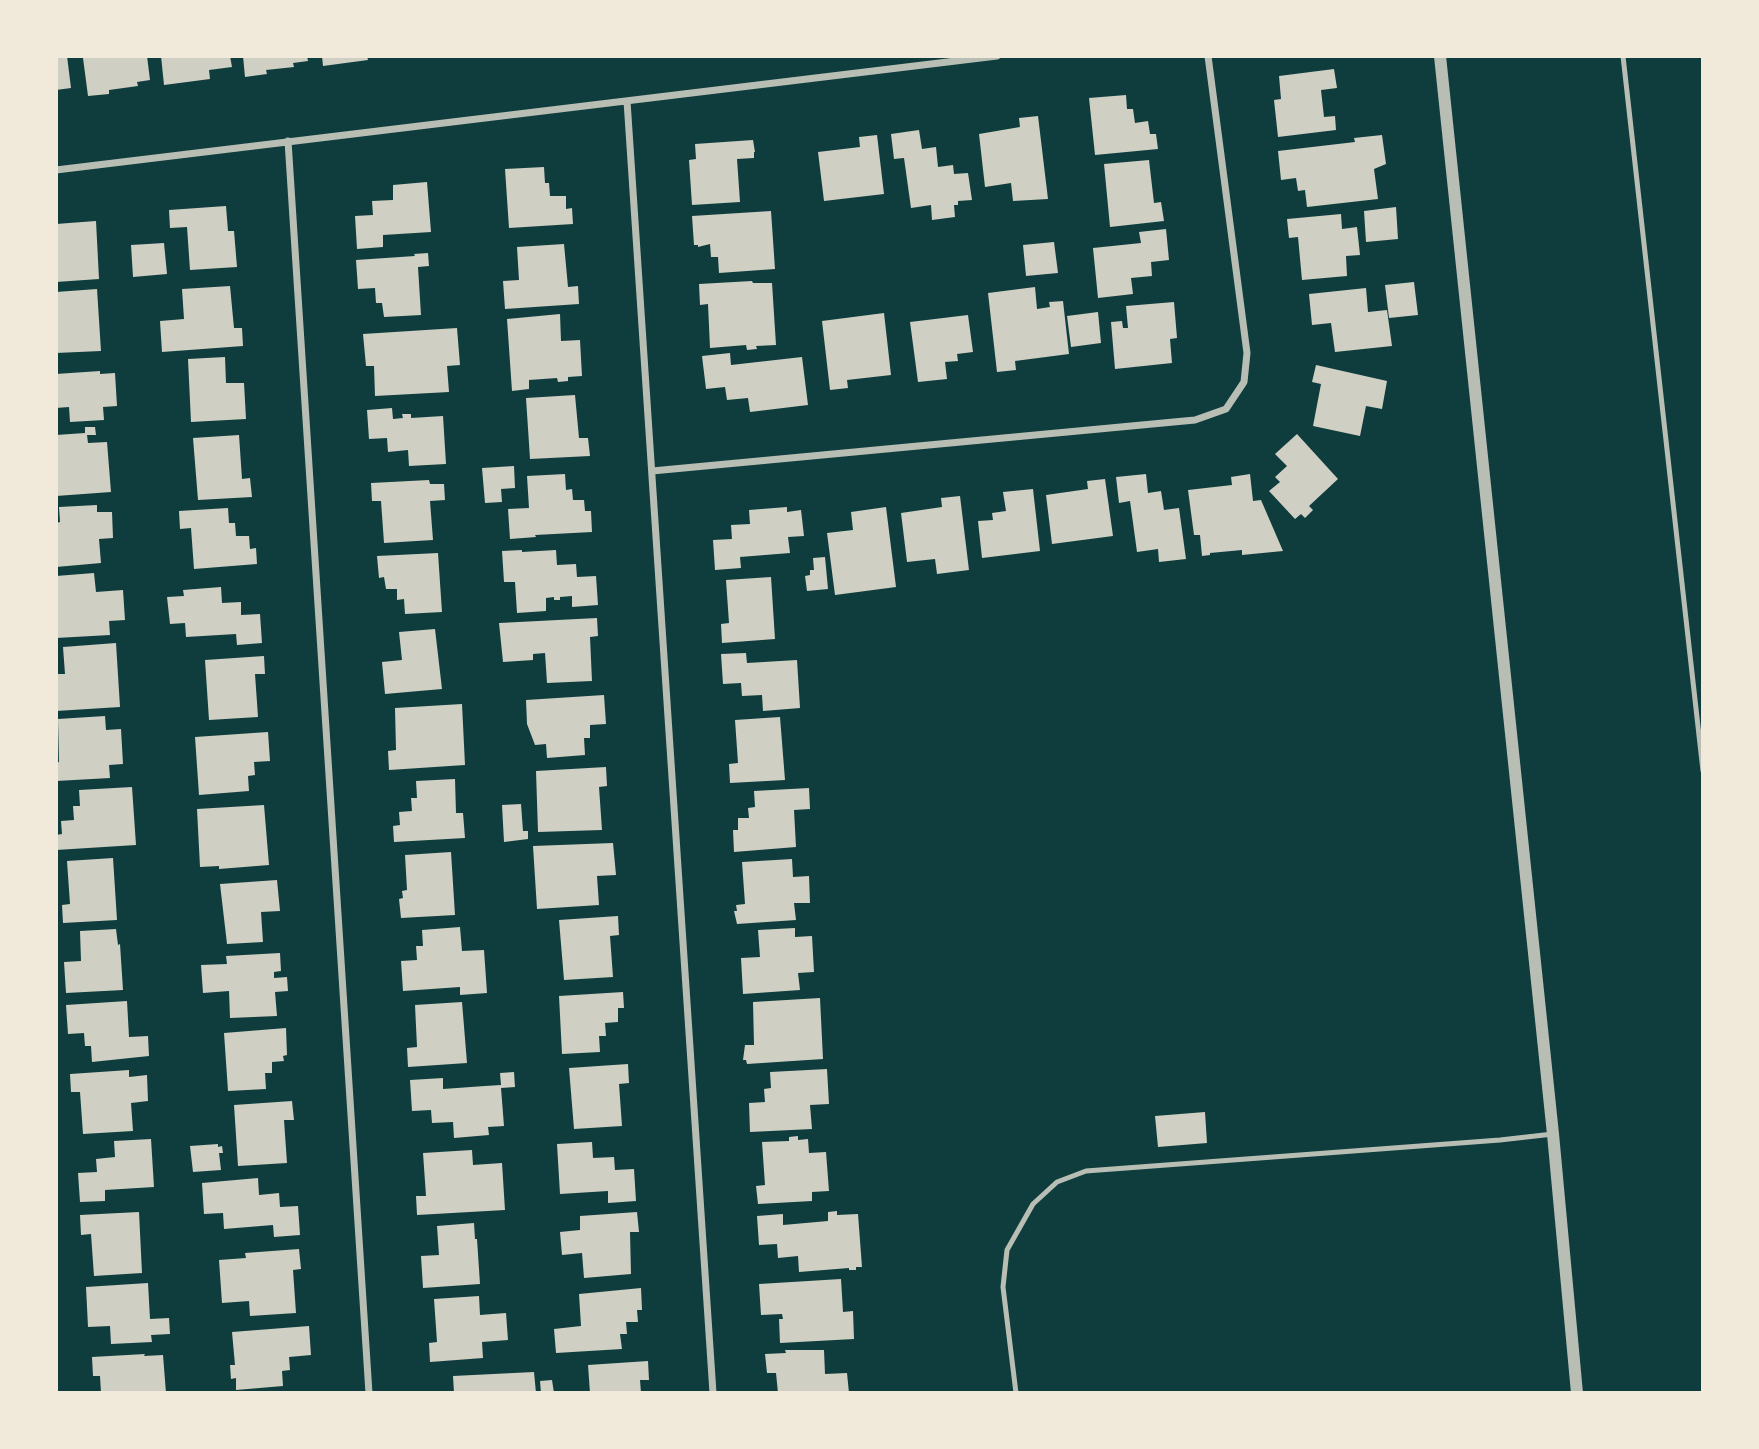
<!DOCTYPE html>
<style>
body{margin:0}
#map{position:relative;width:1759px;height:1449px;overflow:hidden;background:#0f3d3e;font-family:"DejaVu Sans",sans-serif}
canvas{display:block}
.frame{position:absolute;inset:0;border:58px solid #f1e9da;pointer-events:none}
</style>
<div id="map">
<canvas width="1759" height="1449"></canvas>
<div class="frame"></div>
</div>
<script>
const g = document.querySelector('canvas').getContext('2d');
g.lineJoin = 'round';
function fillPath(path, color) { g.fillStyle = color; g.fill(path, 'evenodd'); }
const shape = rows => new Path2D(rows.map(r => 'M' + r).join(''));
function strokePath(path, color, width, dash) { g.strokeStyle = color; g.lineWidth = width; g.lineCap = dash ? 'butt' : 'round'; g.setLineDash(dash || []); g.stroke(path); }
fillPath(shape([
 [56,56,67,56,71,88,56,90],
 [99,56,147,56,150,80,137,82,138,86,109,90,109,94,88,96,83,58],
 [161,56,230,56,232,67,209,70,210,79,164,85],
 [243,56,307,56,308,61,293,63,294,67,266,70,267,74,245,77],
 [322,56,367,56,368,60,323,66],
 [1334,69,1337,88,1321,90,1324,117,1335,116,1336,130,1278,137,1274,100,1281,99,1279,76],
 [1126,95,1127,109,1133,109,1135,123,1148,121,1150,134,1156,134,1158,149,1095,155,1089,98],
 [1038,116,1048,199,1013,201,1011,183,985,187,979,134,1020,127,1019,118],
 [919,130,922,149,936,147,938,167,953,165,954,174,968,173,972,200,958,201,958,205,954,205,955,217,932,220,931,205,911,208,904,158,894,159,891,134],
 [877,135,884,194,824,201,818,152,860,147,859,137],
 [1382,135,1386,164,1374,169,1378,199,1307,207,1305,190,1298,191,1296,178,1281,180,1278,151,1355,142,1354,138],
 [753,140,755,152,754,152,754,158,737,159,740,202,692,205,689,160,696,159,695,144],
 [1149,160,1154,203,1161,202,1164,221,1110,227,1104,164],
 [544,167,545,183,549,183,550,196,566,196,566,209,572,208,573,224,509,228,505,169],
 [427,182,431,232,383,235,383,247,357,249,355,216,373,215,372,201,393,200,393,185],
 [226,206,228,231,234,231,237,267,190,270,187,227,170,228,169,210],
 [1396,207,1398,239,1366,242,1364,211],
 [771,211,775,269,719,273,718,257,711,257,710,244,698,247,698,245,694,245,692,216],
 [1341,214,1342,229,1357,227,1360,255,1346,256,1347,276,1302,280,1298,237,1289,238,1287,219],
 [96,221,99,279,56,282,56,224],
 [1166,229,1169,260,1151,262,1152,276,1131,278,1133,294,1098,298,1093,248,1141,243,1139,232],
 [1054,242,1058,273,1026,276,1023,245],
 [164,243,167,274,133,277,131,245],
 [564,244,568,287,578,286,579,304,505,309,503,281,519,280,517,247],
 [428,253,429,266,418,267,421,315,384,317,382,303,376,303,375,288,358,289,356,260,415,256,414,254],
 [752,281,753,283,772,283,776,345,756,346,757,349,747,350,746,345,710,348,708,304,700,305,699,284],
 [1414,282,1418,315,1389,318,1385,285],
 [230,286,234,328,242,328,243,346,162,352,160,321,184,319,182,289],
 [1035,287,1037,309,1050,307,1049,302,1063,301,1069,354,1015,361,1016,370,997,372,988,293],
 [1366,288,1368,312,1387,310,1392,346,1335,352,1331,323,1312,325,1309,294],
 [97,289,101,351,56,353,56,292],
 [1174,302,1177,338,1170,339,1172,363,1115,369,1111,322,1122,321,1123,328,1128,328,1126,306],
 [1098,312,1101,343,1071,347,1067,316],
 [884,313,891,375,847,380,848,388,830,390,822,321],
 [560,314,561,341,580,340,582,376,568,377,568,381,558,382,557,378,529,380,529,389,512,391,507,319],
 [968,315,973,352,957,354,958,361,945,362,947,379,918,382,910,322],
 [457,328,460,365,447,366,449,392,375,396,374,366,366,366,363,334],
 [730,353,731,365,802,357,808,405,750,412,748,398,727,400,725,387,706,389,702,356],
 [225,357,226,383,244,383,246,419,191,422,188,359],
 [1316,365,1387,381,1382,409,1366,406,1360,436,1313,426,1321,384,1312,382],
 [100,371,100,374,115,373,117,406,103,407,104,420,70,422,69,407,56,408,56,374],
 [575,395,579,438,588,438,590,456,530,459,526,398],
 [392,408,393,419,403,418,402,414,411,414,411,418,443,416,446,464,409,466,408,450,388,452,387,438,369,439,367,410],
 [85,427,95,427,96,435,87,435,88,443,107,442,111,492,56,496,56,435,85,433],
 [1297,434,1338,479,1309,506,1313,510,1305,518,1301,514,1295,519,1269,491,1280,482,1275,477,1287,466,1275,454],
 [239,435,242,479,250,478,252,497,198,500,193,438],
 [514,466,515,488,501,489,502,502,485,503,482,468],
 [565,474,566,490,572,489,573,500,584,500,585,511,591,511,592,532,535,535,536,537,510,539,508,509,529,508,527,476],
 [1146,474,1148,493,1161,491,1164,510,1179,508,1186,559,1159,562,1158,549,1137,552,1130,501,1119,503,1116,477],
 [1250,474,1253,501,1261,500,1283,551,1242,555,1242,550,1210,553,1210,555,1202,556,1200,535,1194,535,1188,490,1232,485,1231,477],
 [1105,479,1113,536,1052,544,1046,495,1088,489,1087,481],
 [429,480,430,484,444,484,445,500,430,501,433,540,384,543,381,501,372,501,371,483],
 [1033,489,1040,551,982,558,978,521,993,520,992,513,1006,511,1003,492],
 [960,496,969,570,937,574,935,559,907,562,901,513,942,507,941,498],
 [97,505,97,512,112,512,113,538,99,539,101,563,56,567,56,523,60,522,59,507],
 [787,507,787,512,801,510,804,536,788,537,790,553,740,557,741,568,715,570,713,540,732,539,731,525,750,524,749,510],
 [886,507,896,587,835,595,827,533,853,530,851,512],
 [228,508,229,523,235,523,236,536,249,536,250,549,256,548,257,564,194,569,191,528,180,529,179,511],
 [522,550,522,552,556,550,557,565,576,564,577,577,596,576,598,605,572,607,572,596,560,597,560,600,554,600,554,597,546,598,546,611,517,613,515,582,504,582,502,551],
 [438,553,442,612,405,614,404,599,397,600,397,589,386,589,384,577,379,578,377,556],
 [825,557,828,589,807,591,805,576,810,575,810,570,814,570,813,558],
 [94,573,96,592,123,590,125,620,109,621,110,635,56,638,56,576],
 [771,577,775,639,722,643,721,624,729,623,726,580],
 [221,587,222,603,241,602,241,615,260,614,262,643,237,645,236,634,186,637,185,623,170,624,167,597,184,596,183,590],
 [597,618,598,636,590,637,592,681,547,683,545,653,533,654,533,660,503,662,499,623],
 [435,629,442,689,385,694,382,662,402,660,399,632],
 [116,643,120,707,56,711,56,674,65,674,63,647],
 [746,653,747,663,797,660,800,708,763,711,762,695,742,696,741,683,723,684,721,654],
 [264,656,265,674,255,674,258,717,209,720,205,660],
 [604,695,606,724,590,725,590,738,584,738,585,755,547,758,546,744,535,745,527,724,526,700],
 [462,704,465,765,389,770,388,751,396,750,395,708],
 [105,716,106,730,121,729,123,764,109,765,110,778,56,781,56,763,59,762,58,719],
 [780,717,785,780,730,783,729,764,738,763,735,720],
 [268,732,270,761,254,762,255,775,248,776,249,791,199,795,195,737],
 [606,767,607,786,599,787,602,830,538,832,536,771],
 [455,779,456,813,463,813,465,838,394,842,393,826,400,825,399,812,412,811,411,798,417,798,416,781],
 [132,787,136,845,56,850,56,835,62,834,61,821,74,820,73,806,80,806,79,790],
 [809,788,810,809,794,810,796,847,734,852,733,830,738,830,738,818,749,818,748,808,755,807,754,791],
 [521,804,523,831,528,831,528,839,504,842,502,805],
 [264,805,269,865,219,869,219,866,200,867,197,809],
 [613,843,616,875,597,876,599,905,537,909,533,846],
 [451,852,455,915,401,918,399,899,403,898,402,891,407,890,405,855],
 [113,858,117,920,63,923,62,905,70,904,67,861],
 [792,859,793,877,809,876,810,903,794,903,796,920,737,924,734,911,737,911,736,905,745,904,742,862],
 [277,880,280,911,261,912,263,942,227,944,220,884],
 [618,916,619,935,610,936,613,977,564,980,559,920],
 [460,927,462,951,484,950,487,993,460,995,460,987,403,991,401,961,417,960,416,946,423,946,422,930],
 [795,928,795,937,812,936,814,972,798,973,800,990,743,994,741,958,760,957,758,930],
 [116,929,118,945,120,944,123,990,66,993,64,962,81,961,80,931],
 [280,953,281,971,274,972,274,978,287,977,288,991,275,992,277,1016,230,1018,229,991,203,993,201,965,227,964,226,956],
 [623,992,624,1008,618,1008,618,1022,605,1023,606,1036,599,1036,600,1052,562,1054,559,996],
 [820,998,823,1059,747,1064,746,1060,743,1060,745,1045,754,1045,753,1002],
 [127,1001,129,1037,148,1036,149,1056,92,1062,91,1046,85,1046,84,1033,68,1034,66,1005],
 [462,1002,467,1063,408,1067,407,1048,417,1047,415,1005],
 [286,1028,287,1055,283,1056,284,1061,272,1062,272,1073,265,1073,266,1089,228,1091,224,1033],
 [628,1064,629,1083,619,1084,622,1126,574,1129,569,1068],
 [827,1069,829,1104,810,1105,812,1129,750,1132,749,1103,765,1102,764,1089,771,1088,770,1072],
 [129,1070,129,1077,147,1075,148,1101,131,1103,133,1131,83,1134,80,1092,71,1092,70,1074],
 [514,1072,515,1087,501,1088,504,1126,488,1127,489,1135,454,1138,453,1122,432,1123,431,1110,412,1111,410,1080,443,1078,443,1089,485,1086,501,1085,500,1073],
 [292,1101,294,1120,284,1120,287,1163,238,1166,234,1105],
 [1205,1112,1207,1143,1158,1147,1155,1116],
 [798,1136,798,1140,808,1139,809,1153,826,1152,829,1191,812,1192,812,1201,758,1204,756,1186,765,1185,762,1142,789,1141,789,1137],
 [151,1139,154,1187,105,1190,105,1201,80,1202,78,1173,97,1172,96,1159,115,1157,114,1141],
 [592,1142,593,1158,614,1157,615,1170,634,1169,636,1201,608,1203,608,1191,560,1194,557,1144],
 [218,1144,218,1147,222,1146,223,1153,219,1153,221,1170,193,1172,190,1146],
 [472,1150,473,1165,502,1163,505,1210,417,1215,416,1196,426,1196,423,1153],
 [258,1178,259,1195,279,1193,280,1207,298,1206,300,1235,274,1237,273,1225,224,1229,223,1213,204,1214,202,1183],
 [837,1211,837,1215,858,1214,862,1267,856,1267,856,1270,849,1270,849,1268,799,1272,798,1256,778,1258,777,1244,759,1245,757,1216,783,1214,783,1225,828,1221,828,1212],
 [139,1212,142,1273,94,1276,91,1234,81,1235,80,1215],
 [637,1212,639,1232,630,1232,631,1274,584,1278,582,1253,562,1255,560,1232,580,1230,580,1216],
 [474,1223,475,1239,477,1239,480,1284,423,1288,421,1256,439,1255,437,1226],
 [299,1249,301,1269,293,1270,296,1313,250,1316,249,1301,222,1303,219,1260,246,1258,245,1253],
 [841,1279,843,1312,853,1311,854,1339,780,1343,779,1319,783,1319,782,1314,761,1315,759,1284],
 [148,1283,150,1319,169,1318,170,1334,151,1335,152,1342,111,1344,110,1326,88,1327,86,1287],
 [641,1288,642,1310,637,1310,638,1322,626,1322,627,1334,620,1334,622,1349,556,1353,554,1329,581,1326,579,1294],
 [479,1296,480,1315,506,1313,508,1340,482,1342,483,1358,430,1362,429,1343,437,1342,434,1299],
 [309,1326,311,1355,289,1357,290,1370,282,1371,283,1386,236,1390,236,1378,231,1379,230,1365,235,1365,232,1332],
 [785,1350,824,1350,825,1374,847,1373,849,1393,778,1393,776,1373,767,1373,765,1354,786,1353],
 [145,1354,144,1356,163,1355,166,1393,101,1393,100,1376,93,1376,92,1357],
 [648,1361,649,1380,640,1380,641,1393,590,1393,588,1365],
 [534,1372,536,1393,454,1393,453,1376],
 [552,1380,554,1393,541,1393,540,1381]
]), '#cfcfc3');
strokePath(shape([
 [1623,56,1703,771],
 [1016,1393,1003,1287,1007,1250,1033,1204,1057,1182,1086,1171,1500,1140,1553,1134]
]), '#b8beb3', 5);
strokePath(shape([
 [627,101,713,1393],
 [288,141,369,1393],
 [56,170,997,56],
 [652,471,1195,420,1226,409,1244,382,1247,353,1208,56]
]), '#b8beb3', 7);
strokePath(shape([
 [1440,56,1553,1134,1577,1393]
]), '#b8beb3', 12);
</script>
